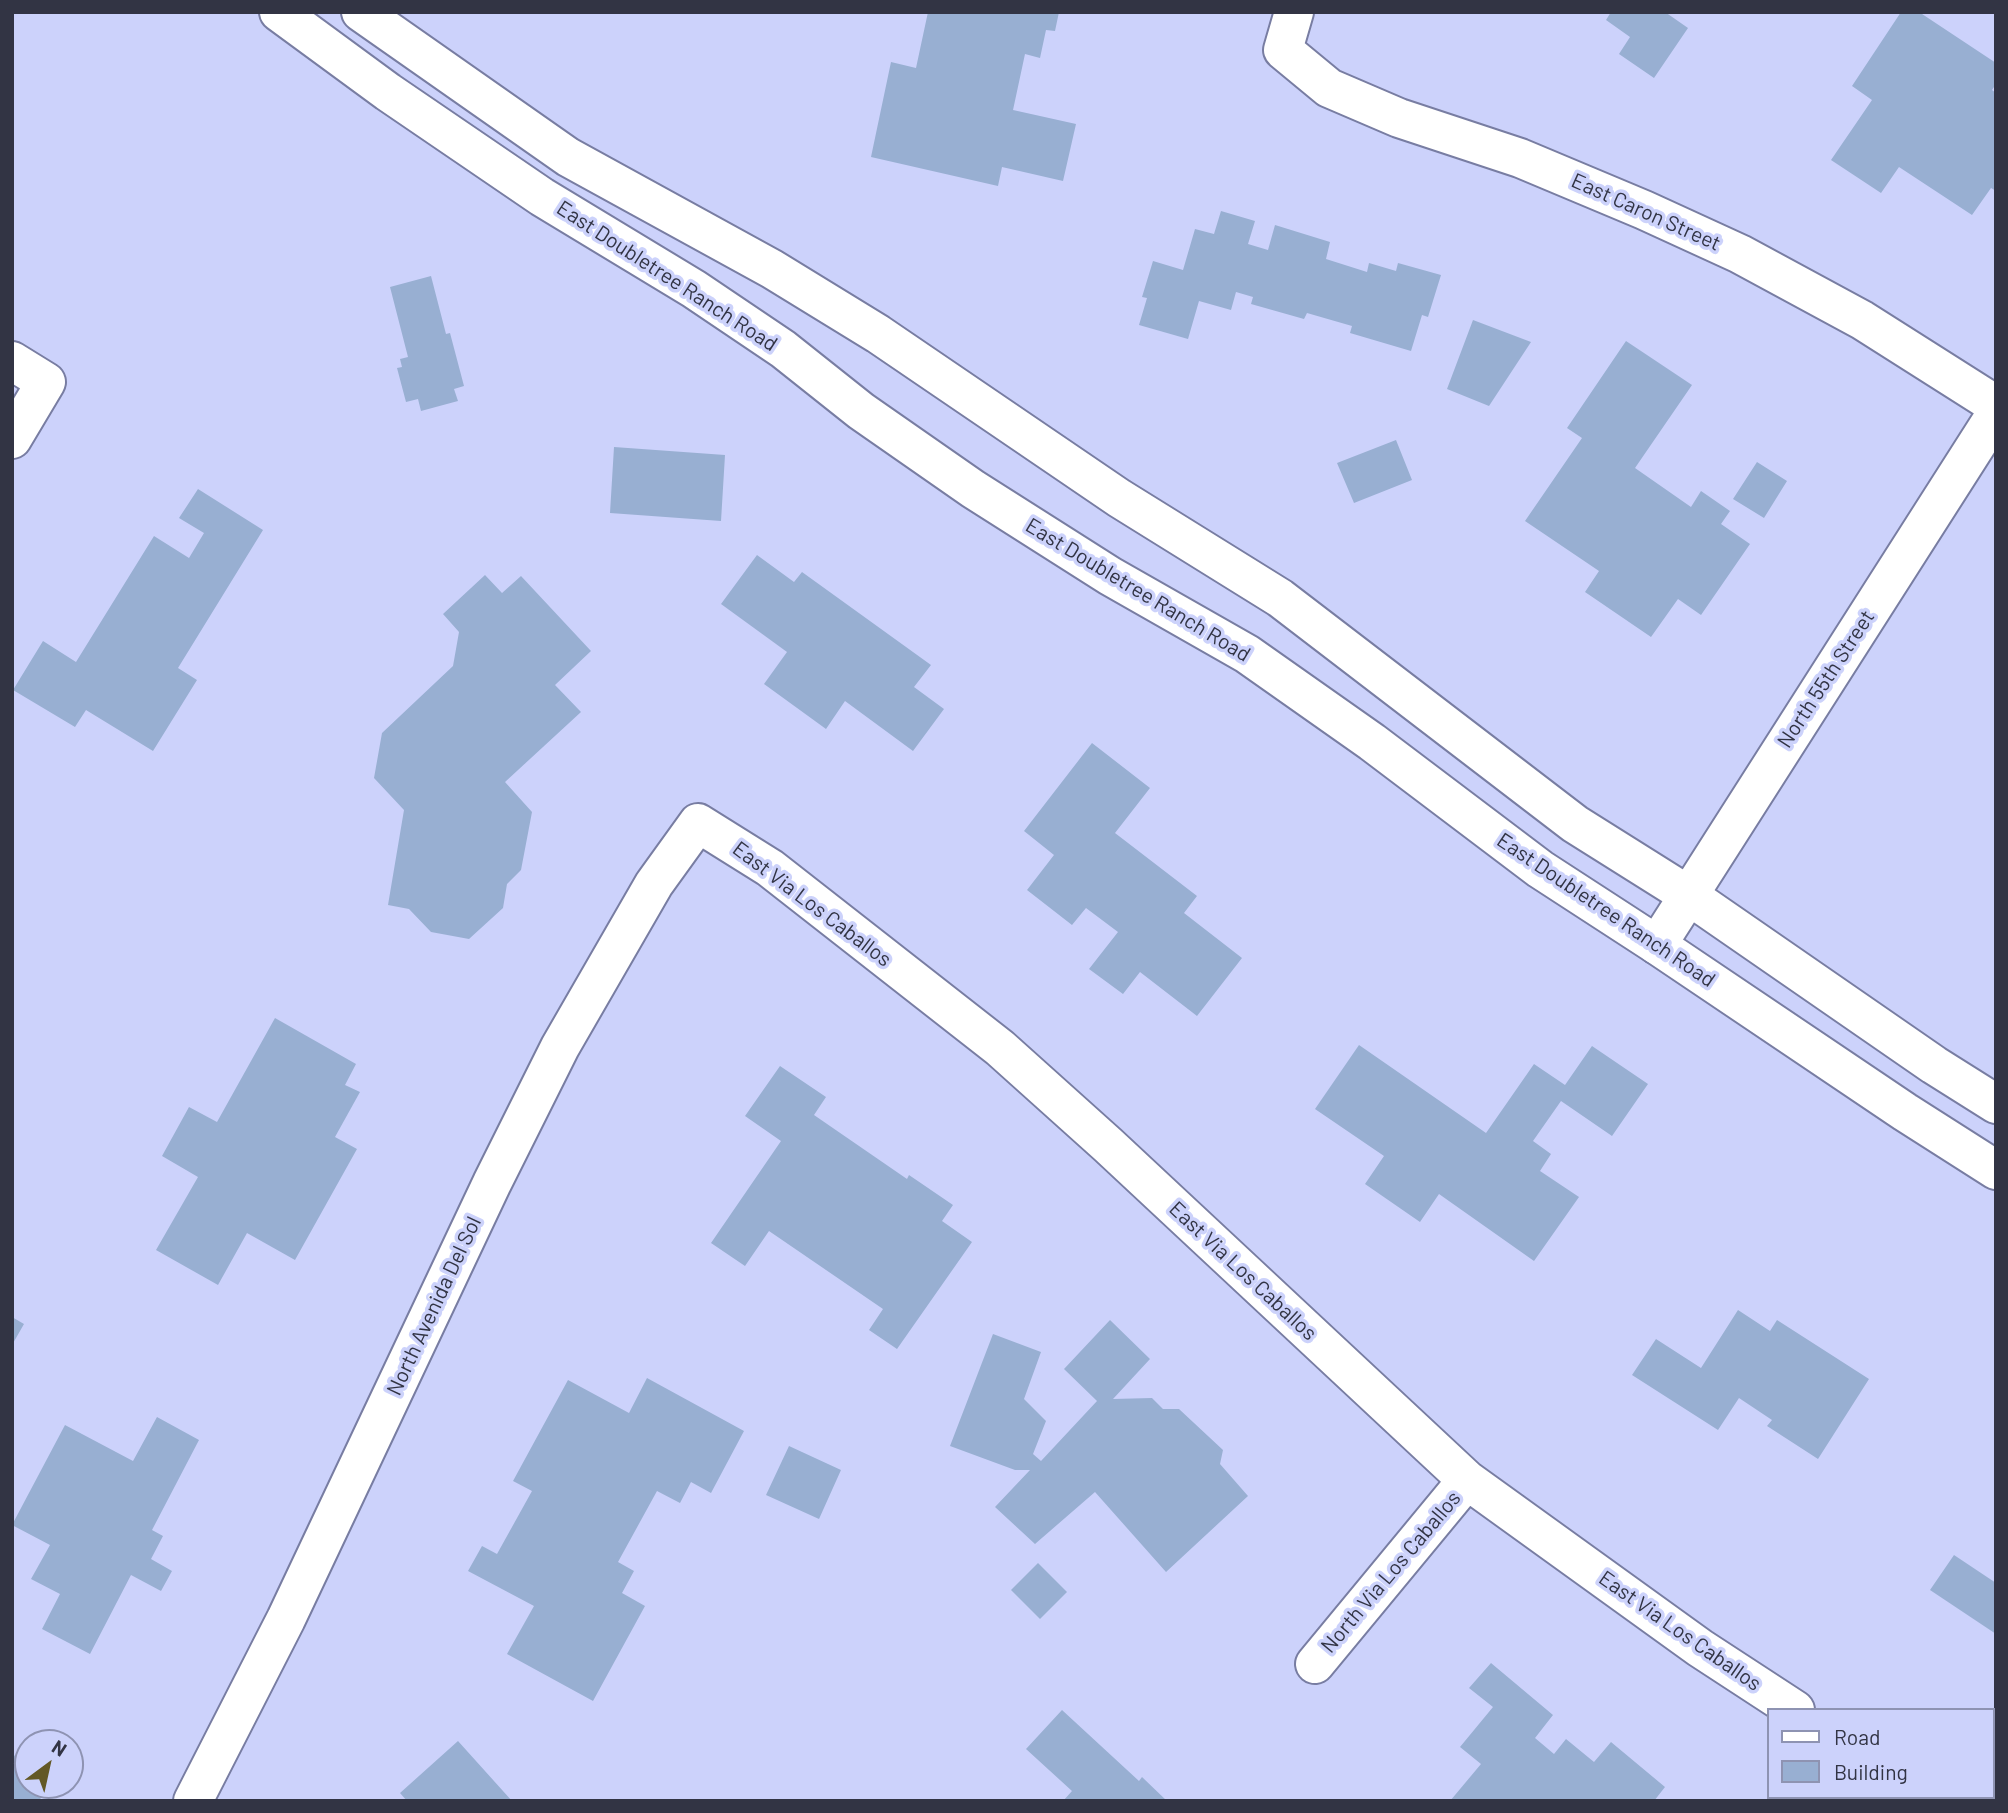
<!DOCTYPE html>
<style>
body{margin:0}
#map{position:relative;width:2008px;height:1813px;overflow:hidden;background:#ccd2fb;font-family:Barlow,sans-serif}
canvas{display:block}
.frame{position:absolute;inset:0;border:14px solid #323444;pointer-events:none}
.legend{position:absolute;left:1767px;top:1708px;width:228px;height:91px;box-sizing:border-box;background:#ccd2fb;border:2px solid #8e93b2;margin:0;padding:9px 12px;list-style:none;font-size:21px;color:#323444}
.legend li{display:flex;align-items:center;gap:14px;height:35px}
.legend b{width:35px;border:2px solid #8e93b2}
.north{position:absolute;left:14px;top:1729px;width:70px;height:70px;box-sizing:border-box;background:#ccd2fb;border:2px solid #8e93b2;border-radius:50%;rotate:33deg;font-size:19px;font-weight:700;line-height:28px;text-align:center;color:#323444}
.north::after{content:'';display:block;margin:auto;width:24px;height:32px;background:#635825;clip-path:polygon(50% 0,100% 100%,50% 72%,0 100%)}
</style>
<div id="map">
<canvas width="2008" height="1813"></canvas>
<div class="frame"></div>
<ul class="legend">
<li><b style="height:9px;background:#fff"></b>Road</li>
<li><b style="height:19px;background:#98afd2"></b>Building</li>
</ul>
<div class="north">N</div>
</div>
<script>
const g = document.querySelector('canvas').getContext('2d');
g.lineJoin = 'round';
function fillPath(path, color) { g.fillStyle = color; g.fill(path, 'evenodd'); }
const shape = rows => new Path2D(rows.map(r => 'M' + r).join(''));
function strokePath(path, color, width, dash) { g.strokeStyle = color; g.lineWidth = width; g.lineCap = dash ? 'butt' : 'round'; g.setLineDash(dash || []); g.stroke(path); }
function write(font, color, halo, rows, align = 'center') {
  g.font = font + ' Barlow,sans-serif'; g.lineWidth = 7; g.setLineDash([]); g.textBaseline = 'middle'; g.strokeStyle = halo; g.fillStyle = color; for (const [text, x, y, turn = 0] of rows) {
    g.save(); g.translate(x, y); g.rotate((+turn || 0) * Math.PI / 180); g.textAlign = isNaN(turn) ? turn : align; if (halo) g.strokeText(text, 0, 0); g.fillText(text, 0, 0); g.restore();
  }
}
fillPath(shape([
 [928,12,1059,12,1055,31,1046,30,1040,58,1025,54,1013,110,1076,124,1063,181,1002,167,998,186,871,157,891,62,916,68],
 [1611,12,1665,12,1688,28,1654,78,1619,54,1630,37,1606,20],
 [1901,12,1919,12,1996,63,1996,84,1992,90,1996,93,1996,191,1991,188,1972,215,1899,167,1881,193,1831,160,1872,100,1852,86],
 [1221,211,1255,221,1248,244,1268,250,1275,225,1330,242,1326,259,1367,272,1369,263,1396,271,1398,263,1441,275,1428,317,1422,315,1411,351,1350,333,1352,326,1307,313,1304,319,1251,304,1253,297,1236,292,1231,310,1199,301,1188,339,1139,325,1147,298,1142,297,1153,261,1183,270,1195,229,1214,234],
 [431,276,446,334,450,333,464,386,454,389,458,401,421,411,418,399,406,402,397,368,402,367,400,359,408,357,390,287],
 [1473,320,1531,342,1489,406,1447,389],
 [1626,341,1692,385,1635,468,1691,507,1701,491,1730,511,1721,524,1750,544,1701,615,1678,599,1651,637,1585,592,1599,571,1525,521,1582,438,1567,428],
 [1396,440,1412,480,1354,503,1337,463],
 [614,447,725,455,721,521,610,513],
 [1757,462,1787,481,1764,518,1733,499],
 [198,489,263,530,178,668,197,680,153,751,86,710,75,727,13,690,43,641,76,662,154,536,189,558,204,533,179,518],
 [757,555,794,582,802,572,931,665,914,687,944,709,913,751,845,701,826,729,764,684,787,652,721,604],
 [485,575,502,593,521,576,591,651,555,685,581,712,505,782,532,812,521,870,507,884,503,908,469,939,431,932,409,909,388,905,404,810,374,778,382,733,453,666,459,632,443,614],
 [1092,743,1150,788,1115,833,1197,896,1184,913,1242,958,1197,1016,1140,972,1123,994,1089,969,1118,932,1086,908,1072,925,1027,890,1054,855,1024,831],
 [275,1018,356,1064,345,1085,360,1092,335,1137,357,1149,295,1260,247,1233,218,1285,156,1250,198,1177,162,1156,189,1107,217,1122],
 [1359,1045,1486,1133,1534,1064,1565,1085,1592,1046,1648,1084,1612,1136,1561,1101,1533,1141,1551,1154,1540,1171,1579,1197,1534,1261,1439,1194,1420,1222,1365,1184,1384,1156,1315,1109],
 [780,1066,826,1097,814,1115,907,1179,909,1175,953,1205,942,1221,972,1242,897,1349,869,1330,883,1309,769,1231,745,1266,711,1243,781,1141,745,1116],
 [1738,1310,1770,1331,1777,1320,1869,1379,1818,1459,1767,1426,1772,1420,1739,1398,1718,1430,1632,1375,1656,1339,1701,1368],
 [12,1317,24,1324,12,1345],
 [1110,1320,1150,1359,1113,1399,1152,1398,1163,1409,1179,1409,1223,1450,1220,1464,1248,1496,1166,1572,1095,1492,1035,1544,995,1507,1030,1470,1015,1470,950,1446,993,1334,1041,1352,1024,1399,1046,1421,1033,1454,1041,1461,1097,1401,1064,1369],
 [647,1378,744,1431,711,1493,691,1482,680,1503,657,1491,618,1562,634,1571,622,1593,645,1606,593,1701,507,1654,534,1606,468,1571,482,1546,497,1554,532,1491,513,1481,568,1380,629,1413],
 [157,1417,199,1440,152,1530,163,1536,151,1559,172,1571,161,1591,131,1575,90,1654,42,1629,60,1594,31,1579,50,1545,12,1525,65,1425,133,1461],
 [789,1446,841,1470,819,1519,766,1495],
 [1954,1555,1996,1583,1996,1634,1930,1590],
 [1038,1563,1067,1592,1040,1619,1011,1590],
 [1491,1663,1553,1715,1535,1738,1554,1754,1566,1739,1594,1762,1611,1742,1665,1787,1654,1801,1450,1801,1481,1764,1460,1747,1493,1707,1469,1688],
 [1062,1710,1139,1781,1142,1777,1167,1801,1063,1801,1072,1791,1026,1749],
 [458,1741,512,1801,407,1801,400,1793],
 [12,1754,28,1764,28,1785,49,1785,39,1801,12,1801]
]), '#98afd2');
const street = shape([
 [1294,12,1283,50,1329,88,1399,118,1520,158,1644,210,1740,254,1862,320,1996,405],
 [12,361,46,382,12,439],
 [1657,945,1996,414],
 [1315,1664,1467,1480],
 [1931,1797,1936,1801],
 [193,1801,286,1619,492,1183,560,1047,654,884,698,823,770,868,1000,1048,1108,1145,1467,1480,1700,1648,1795,1710]
]);
const secondary = shape([
 [279,12,388,92,542,197,694,289,783,349,861,411,973,489,1110,576,1247,654,1372,742,1540,869,1657,945,1905,1112,1996,1170],
 [361,12,568,157,772,269,878,334,1119,498,1280,598,1575,824,1688,895,1934,1065,1996,1104]
]);
strokePath(street, '#787da2', 42);
strokePath(secondary, '#787da2', 42);
strokePath(street, '#fff', 38);
strokePath(secondary, '#fff', 38);
write('21px', '#323444', '#ccd2fb', [
 ["East Caron Street",1646,212,24],
 ["East Doubletree Ranch Road",667,276,33],
 ["East Doubletree Ranch Road",1138,590,31],
 ["North 55th Street",1826,679,-57],
 ["East Via Los Caballos",812,904,37],
 ["East Doubletree Ranch Road",1606,910,34],
 ["East Via Los Caballos",1243,1271,43],
 ["North Avenida Del Sol",434,1306,-65],
 ["North Via Los Caballos",1391,1572,-50],
 ["East Via Los Caballos",1680,1631,35]
]);
</script>
